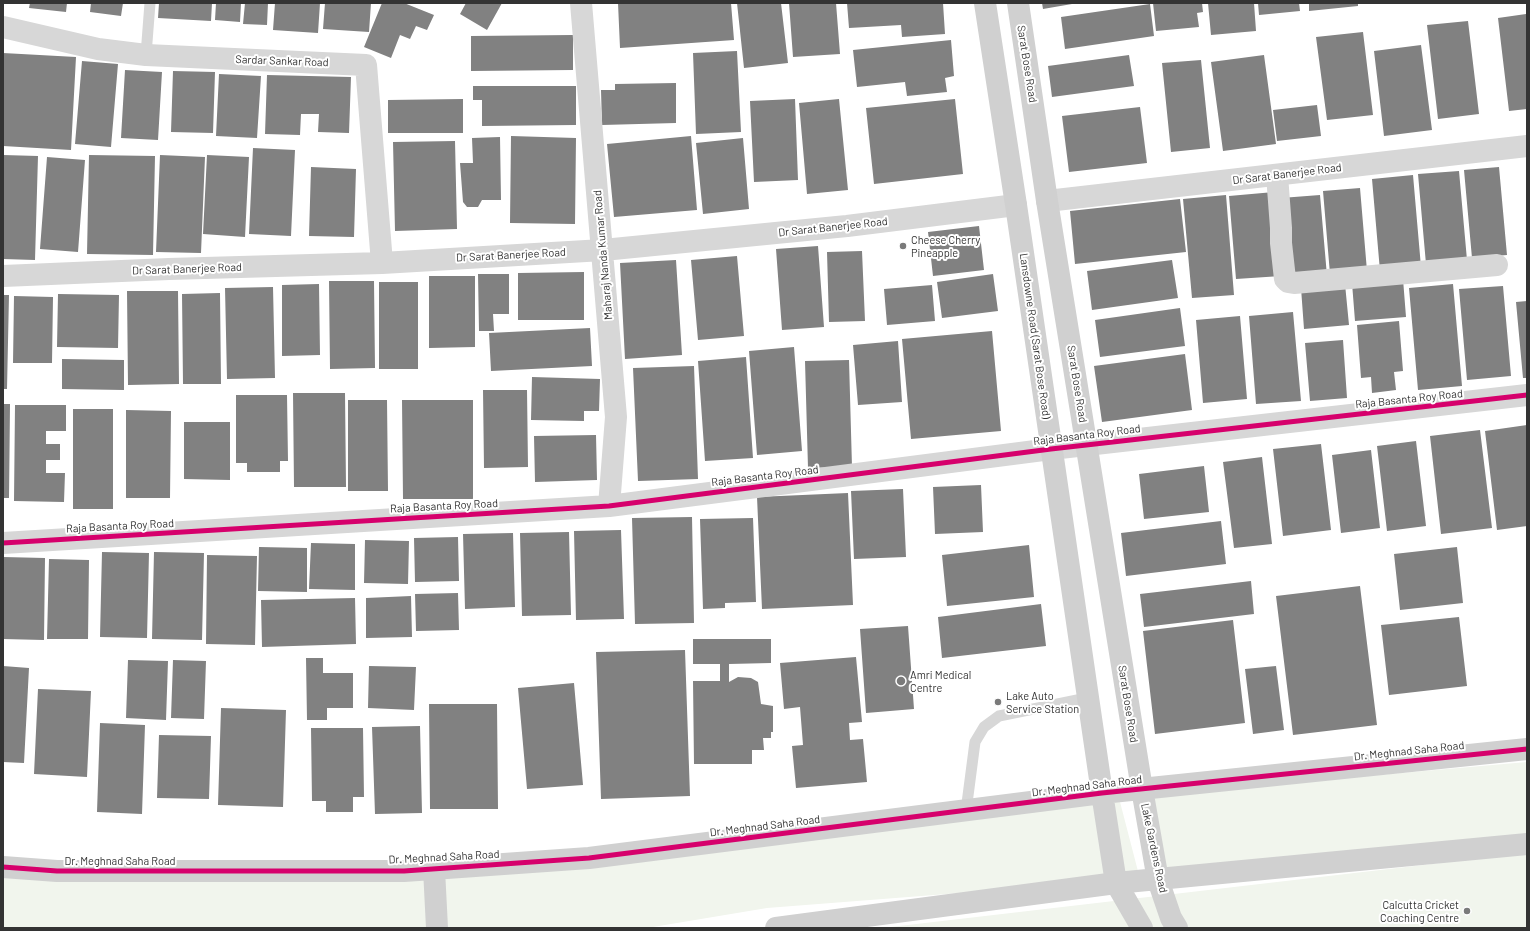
<!DOCTYPE html>
<style>
body{margin:0}
#map{position:relative;width:1530px;height:931px;overflow:hidden;background:#fff;font-family:Barlow,sans-serif}
canvas{display:block}
.frame{position:absolute;inset:0;border:4px solid #333;pointer-events:none}
</style>
<div id="map">
<canvas width="1530" height="931"></canvas>
<div class="frame"></div>
</div>
<script>
const g = document.querySelector('canvas').getContext('2d');
g.lineJoin = 'round';
function fillPath(path, color) { g.fillStyle = color; g.fill(path, 'evenodd'); }
const shape = rows => new Path2D(rows.map(r => 'M' + r).join(''));
function strokePath(path, color, width, dash) { g.strokeStyle = color; g.lineWidth = width; g.lineCap = dash ? 'butt' : 'round'; g.setLineDash(dash || []); g.stroke(path); }
function write(font, color, halo, rows, align = 'center') {
  g.font = font + ' Barlow,sans-serif'; g.lineWidth = 4; g.setLineDash([]); g.textBaseline = 'middle'; g.strokeStyle = halo; g.fillStyle = color; for (const [text, x, y, turn = 0] of rows) {
    g.save(); g.translate(x, y); g.rotate((+turn || 0) * Math.PI / 180); g.textAlign = isNaN(turn) ? turn : align; if (halo) g.strokeText(text, 0, 0); g.fillText(text, 0, 0); g.restore();
  }
}
fillPath(shape([
 [1527,762,1527,843,1155,876,1138,796],
 [1119,798,1140,879,767,908,647,928,448,928,441,875],
 [1527,853,1527,928,882,928,1380,870],
 [3,873,430,874,436,928,3,928]
]), '#f1f5ed');
fillPath(shape([
 [30,3,67,3,66,12,29,8],
 [91,3,123,3,121,16,90,12],
 [159,3,212,3,211,21,158,18],
 [216,3,241,3,240,22,215,20],
 [245,3,268,3,267,25,243,24],
 [275,3,320,3,318,33,273,30],
 [325,3,371,3,369,32,323,29],
 [382,3,404,3,434,15,427,30,416,26,410,39,400,35,391,58,364,47],
 [466,3,502,3,487,30,460,14],
 [618,3,731,3,734,40,620,48],
 [737,3,781,3,788,63,744,68],
 [789,3,836,3,840,54,793,57],
 [847,3,943,3,945,34,902,37,901,25,849,28],
 [1042,3,1072,3,1072,4,1043,9],
 [1153,3,1202,3,1203,12,1197,13,1199,27,1156,31],
 [1208,3,1254,3,1256,31,1211,35],
 [1258,3,1299,3,1300,11,1259,15],
 [1309,3,1358,3,1358,6,1309,11],
 [1150,4,1154,36,1065,49,1061,17],
 [1526,14,1527,25,1527,109,1509,111,1498,18],
 [1468,21,1479,114,1438,119,1427,25],
 [1363,32,1373,115,1327,120,1316,37],
 [573,35,573,70,471,71,471,36],
 [951,40,954,76,945,78,947,92,907,96,905,82,857,87,853,50],
 [1421,45,1432,130,1384,136,1374,51],
 [737,51,741,132,696,134,693,53],
 [3,53,76,57,71,150,3,146],
 [1129,55,1134,86,1052,97,1048,66],
 [1264,55,1276,144,1223,151,1211,62],
 [1201,60,1210,148,1171,152,1162,63],
 [82,61,118,64,111,147,75,144],
 [125,70,162,72,158,140,121,138],
 [173,71,215,72,213,133,171,132],
 [219,74,261,76,257,138,216,136],
 [267,75,351,77,349,133,318,132,319,114,301,114,300,135,265,134],
 [676,83,676,123,602,125,601,90,615,90,615,84],
 [473,86,576,86,576,125,482,126,482,100,473,100],
 [463,99,463,133,388,133,388,100],
 [795,99,798,180,754,182,750,101],
 [839,99,848,190,807,194,799,103],
 [955,99,963,174,874,184,866,108],
 [1317,105,1321,136,1277,141,1273,110],
 [1140,107,1147,163,1069,172,1062,116],
 [511,136,576,138,575,224,510,223],
 [691,136,697,210,614,217,607,144],
 [500,137,501,200,482,200,478,207,467,207,463,202,460,163,473,163,472,138],
 [743,138,749,209,703,214,696,143],
 [455,141,457,229,395,231,393,142],
 [253,148,295,150,291,236,249,234],
 [3,155,38,156,35,260,3,259],
 [89,155,155,156,153,255,87,254],
 [160,155,205,157,201,253,156,252],
 [207,155,249,157,245,237,203,234],
 [47,157,85,160,78,252,40,249],
 [311,167,356,169,354,237,309,236],
 [1499,167,1507,255,1472,258,1464,170],
 [1459,171,1467,260,1426,264,1418,174],
 [1413,175,1421,267,1380,271,1372,179],
 [1360,188,1367,271,1330,274,1323,191],
 [1274,192,1281,276,1236,279,1229,196],
 [1226,195,1234,295,1192,298,1183,199],
 [1320,195,1327,276,1288,279,1281,198],
 [1180,199,1186,252,1075,264,1070,211],
 [979,226,984,270,933,276,928,232],
 [818,246,824,327,782,330,776,249],
 [862,251,865,321,829,322,827,252],
 [737,256,744,336,698,340,691,260],
 [676,260,682,355,625,359,620,263],
 [1172,260,1178,298,1092,310,1087,271],
 [584,272,584,320,518,320,518,273],
 [478,274,509,274,509,314,493,314,494,331,479,331],
 [993,274,998,311,942,318,937,282],
 [429,276,475,276,475,347,429,348],
 [1403,279,1406,317,1355,321,1352,283],
 [329,281,374,281,375,368,330,369],
 [379,282,418,282,418,369,379,369],
 [319,284,320,355,282,356,282,285],
 [1345,284,1349,325,1304,329,1301,288],
 [1453,284,1462,386,1418,390,1409,288],
 [932,285,935,321,887,325,884,289],
 [1503,286,1511,376,1467,380,1459,289],
 [273,287,275,378,227,379,225,288],
 [127,291,178,291,179,384,128,385],
 [220,293,221,384,183,384,182,294],
 [58,294,119,295,118,348,57,347],
 [3,295,9,295,7,389,3,389],
 [14,296,53,297,52,363,13,363],
 [1527,301,1527,378,1523,378,1516,302],
 [1180,308,1185,346,1100,357,1095,320],
 [1293,312,1301,401,1256,404,1249,316],
 [1240,316,1247,399,1203,403,1196,320],
 [1399,321,1403,371,1394,372,1396,390,1372,393,1371,377,1361,378,1357,325],
 [590,328,592,366,491,371,489,333],
 [992,331,1001,431,911,439,902,339],
 [1343,340,1347,398,1310,401,1305,343],
 [898,341,902,402,858,405,853,345],
 [794,347,802,451,757,455,749,351],
 [1185,354,1192,410,1102,422,1094,366],
 [746,357,753,458,705,461,698,361],
 [62,359,124,360,124,390,62,389],
 [849,360,852,467,808,468,805,361],
 [694,366,698,479,638,481,633,368],
 [532,377,600,379,599,411,584,411,584,421,531,420],
 [483,390,527,390,528,467,484,468],
 [293,393,345,393,346,487,294,487],
 [236,395,287,395,288,461,280,461,280,472,247,472,247,463,236,463],
 [348,400,387,400,388,491,348,491],
 [402,400,473,400,473,499,403,499],
 [3,404,10,404,9,498,3,498],
 [15,405,66,405,66,431,46,431,46,444,60,444,60,460,46,460,46,473,65,473,64,502,14,501],
 [73,409,113,409,113,509,73,509],
 [126,410,171,411,170,498,126,498],
 [184,422,230,422,230,480,184,479],
 [1527,425,1527,526,1497,530,1485,431],
 [1480,430,1492,528,1441,534,1430,436],
 [596,435,597,480,535,482,534,436],
 [1416,441,1426,526,1387,531,1377,446],
 [1321,444,1331,530,1283,536,1273,449],
 [1371,450,1380,528,1341,533,1332,455],
 [1262,457,1272,544,1234,548,1223,462],
 [1204,466,1209,512,1144,519,1139,474],
 [981,485,983,532,935,534,933,487],
 [903,489,906,557,854,559,851,491],
 [848,493,853,605,762,609,757,497],
 [692,517,694,623,635,624,632,518],
 [753,518,756,602,725,603,725,608,703,609,700,519],
 [1221,521,1226,564,1126,576,1121,533],
 [621,530,624,619,576,620,574,531],
 [569,532,571,615,522,616,520,533],
 [513,533,515,607,465,609,463,534],
 [458,537,459,581,415,582,414,538],
 [365,540,409,541,408,584,364,583],
 [311,543,355,544,355,590,309,589],
 [1029,545,1034,597,947,606,942,555],
 [259,547,307,548,307,592,258,591],
 [1457,547,1463,603,1400,610,1394,554],
 [102,552,149,553,147,638,100,637],
 [154,552,204,553,202,640,152,639],
 [207,555,257,556,255,645,206,644],
 [3,557,45,558,44,640,3,639],
 [49,559,89,560,88,639,47,639],
 [1251,581,1254,614,1144,627,1140,594],
 [1360,586,1377,725,1293,735,1276,596],
 [458,593,459,630,416,631,415,594],
 [411,596,412,637,366,638,366,598],
 [355,598,356,644,262,647,261,600],
 [1041,604,1046,646,942,658,938,617],
 [1459,617,1467,686,1389,695,1381,625],
 [1233,620,1245,723,1155,734,1143,631],
 [908,626,914,709,866,713,860,629],
 [693,639,771,639,771,663,729,664,729,682,738,677,751,678,758,682,761,704,773,706,773,732,771,732,771,738,763,738,764,750,752,750,752,764,694,764,693,681,720,681,720,664,693,664],
 [685,650,690,796,601,799,596,652],
 [856,657,862,722,849,723,850,740,863,739,867,782,796,788,792,746,803,745,800,707,784,709,780,663],
 [306,658,323,658,323,673,353,673,353,708,327,708,327,720,307,720],
 [128,660,168,661,166,720,126,718],
 [173,660,206,661,204,719,171,718],
 [3,666,29,668,24,763,3,762],
 [369,666,416,667,414,710,368,708],
 [1276,666,1284,730,1253,734,1245,669],
 [574,683,583,785,527,789,518,688],
 [38,689,91,691,87,777,34,774],
 [429,704,497,704,498,809,430,809],
 [221,708,286,710,283,807,218,805],
 [100,723,145,725,142,814,97,812],
 [420,726,422,813,375,814,372,727],
 [311,728,363,728,364,797,353,797,353,812,326,812,326,801,312,801],
 [159,735,211,736,209,799,157,798]
]), '#818181');
strokePath(shape([
 [146,55,150,3],
 [966,811,975,742,984,727,999,716,1087,698]
]), '#d7d7d7', 11);
strokePath(shape([
 [581,3,616,417,609,506],
 [3,27,98,49,146,55,366,65,382,263],
 [1277,175,1281,228,1281,243,1285,279,1288,282,1294,283,1497,265],
 [1047,201,1527,146],
 [3,276,169,269,382,263,603,250,847,226,1016,205],
 [3,543,609,506,1051,449,1527,395]
]), '#d7d7d7', 22);
strokePath(shape([
 [985,3,1016,205,1102,793,1116,883,1142,928],
 [1018,3,1047,201,1142,789,1158,880,1171,918,1177,928],
 [3,867,57,871,404,871,589,858,1102,793,1527,749],
 [434,869,437,928],
 [776,928,1116,883,1527,844]
]), '#d0d0d0', 22);
strokePath(shape([
 [3,543,609,506,1051,449,1527,395],
 [3,867,57,871,404,871,589,858,1102,793,1527,749]
]), '#d6006c', 5);
for (const [x, y, r, color] of [
 [903,246,4,"#7a7a7a"],
 [901,681,5,"#7a7a7a"],
 [998,702,4,"#7a7a7a"],
 [1467,911,4,"#7a7a7a"]
]) { const dot = new Path2D(); dot.arc(x, y, r, 0, 2 * Math.PI); g.fillStyle = color; g.fill(dot); strokePath(dot, '#fff', 1.5); }
write('11px', '#333', '#fff', [
 ["Sardar Sankar Road",282,61,2],
 ["Sarat Bose Road",1027,64,81],
 ["Dr Sarat Banerjee Road",1287,174,-7],
 ["Dr Sarat Banerjee Road",833,227,-6],
 ["Dr Sarat Banerjee Road",511,255,-3],
 ["Maharaj Nanda Kumar Road",603,255,-95],
 ["Dr Sarat Banerjee Road",187,269,-2],
 ["Lansdowne Road (Sarat Bose Road)",1035,336,82],
 ["Sarat Bose Road",1077,384,81],
 ["Raja Basanta Roy Road",1409,399,-6],
 ["Raja Basanta Roy Road",1087,435,-7],
 ["Raja Basanta Roy Road",765,476,-7],
 ["Raja Basanta Roy Road",444,506,-3],
 ["Raja Basanta Roy Road",120,526,-3],
 ["Sarat Bose Road",1128,704,81],
 ["Dr. Meghnad Saha Road",1409,751,-6],
 ["Dr. Meghnad Saha Road",1087,786,-7],
 ["Dr. Meghnad Saha Road",765,826,-7],
 ["Lake Gardens Road",1154,848,78],
 ["Dr. Meghnad Saha Road",444,857,-3],
 ["Dr. Meghnad Saha Road",120,861]
]);
write('11px', '#333', '#fff', [
 ["Cheese Cherry",911,240],
 ["Pineapple",911,253],
 ["Amri Medical",910,675],
 ["Centre",910,688],
 ["Lake Auto",1006,696],
 ["Service Station",1006,709],
 ["Calcutta Cricket",1459,905,"right"],
 ["Coaching Centre",1459,918,"right"]
], 'left');
</script>
